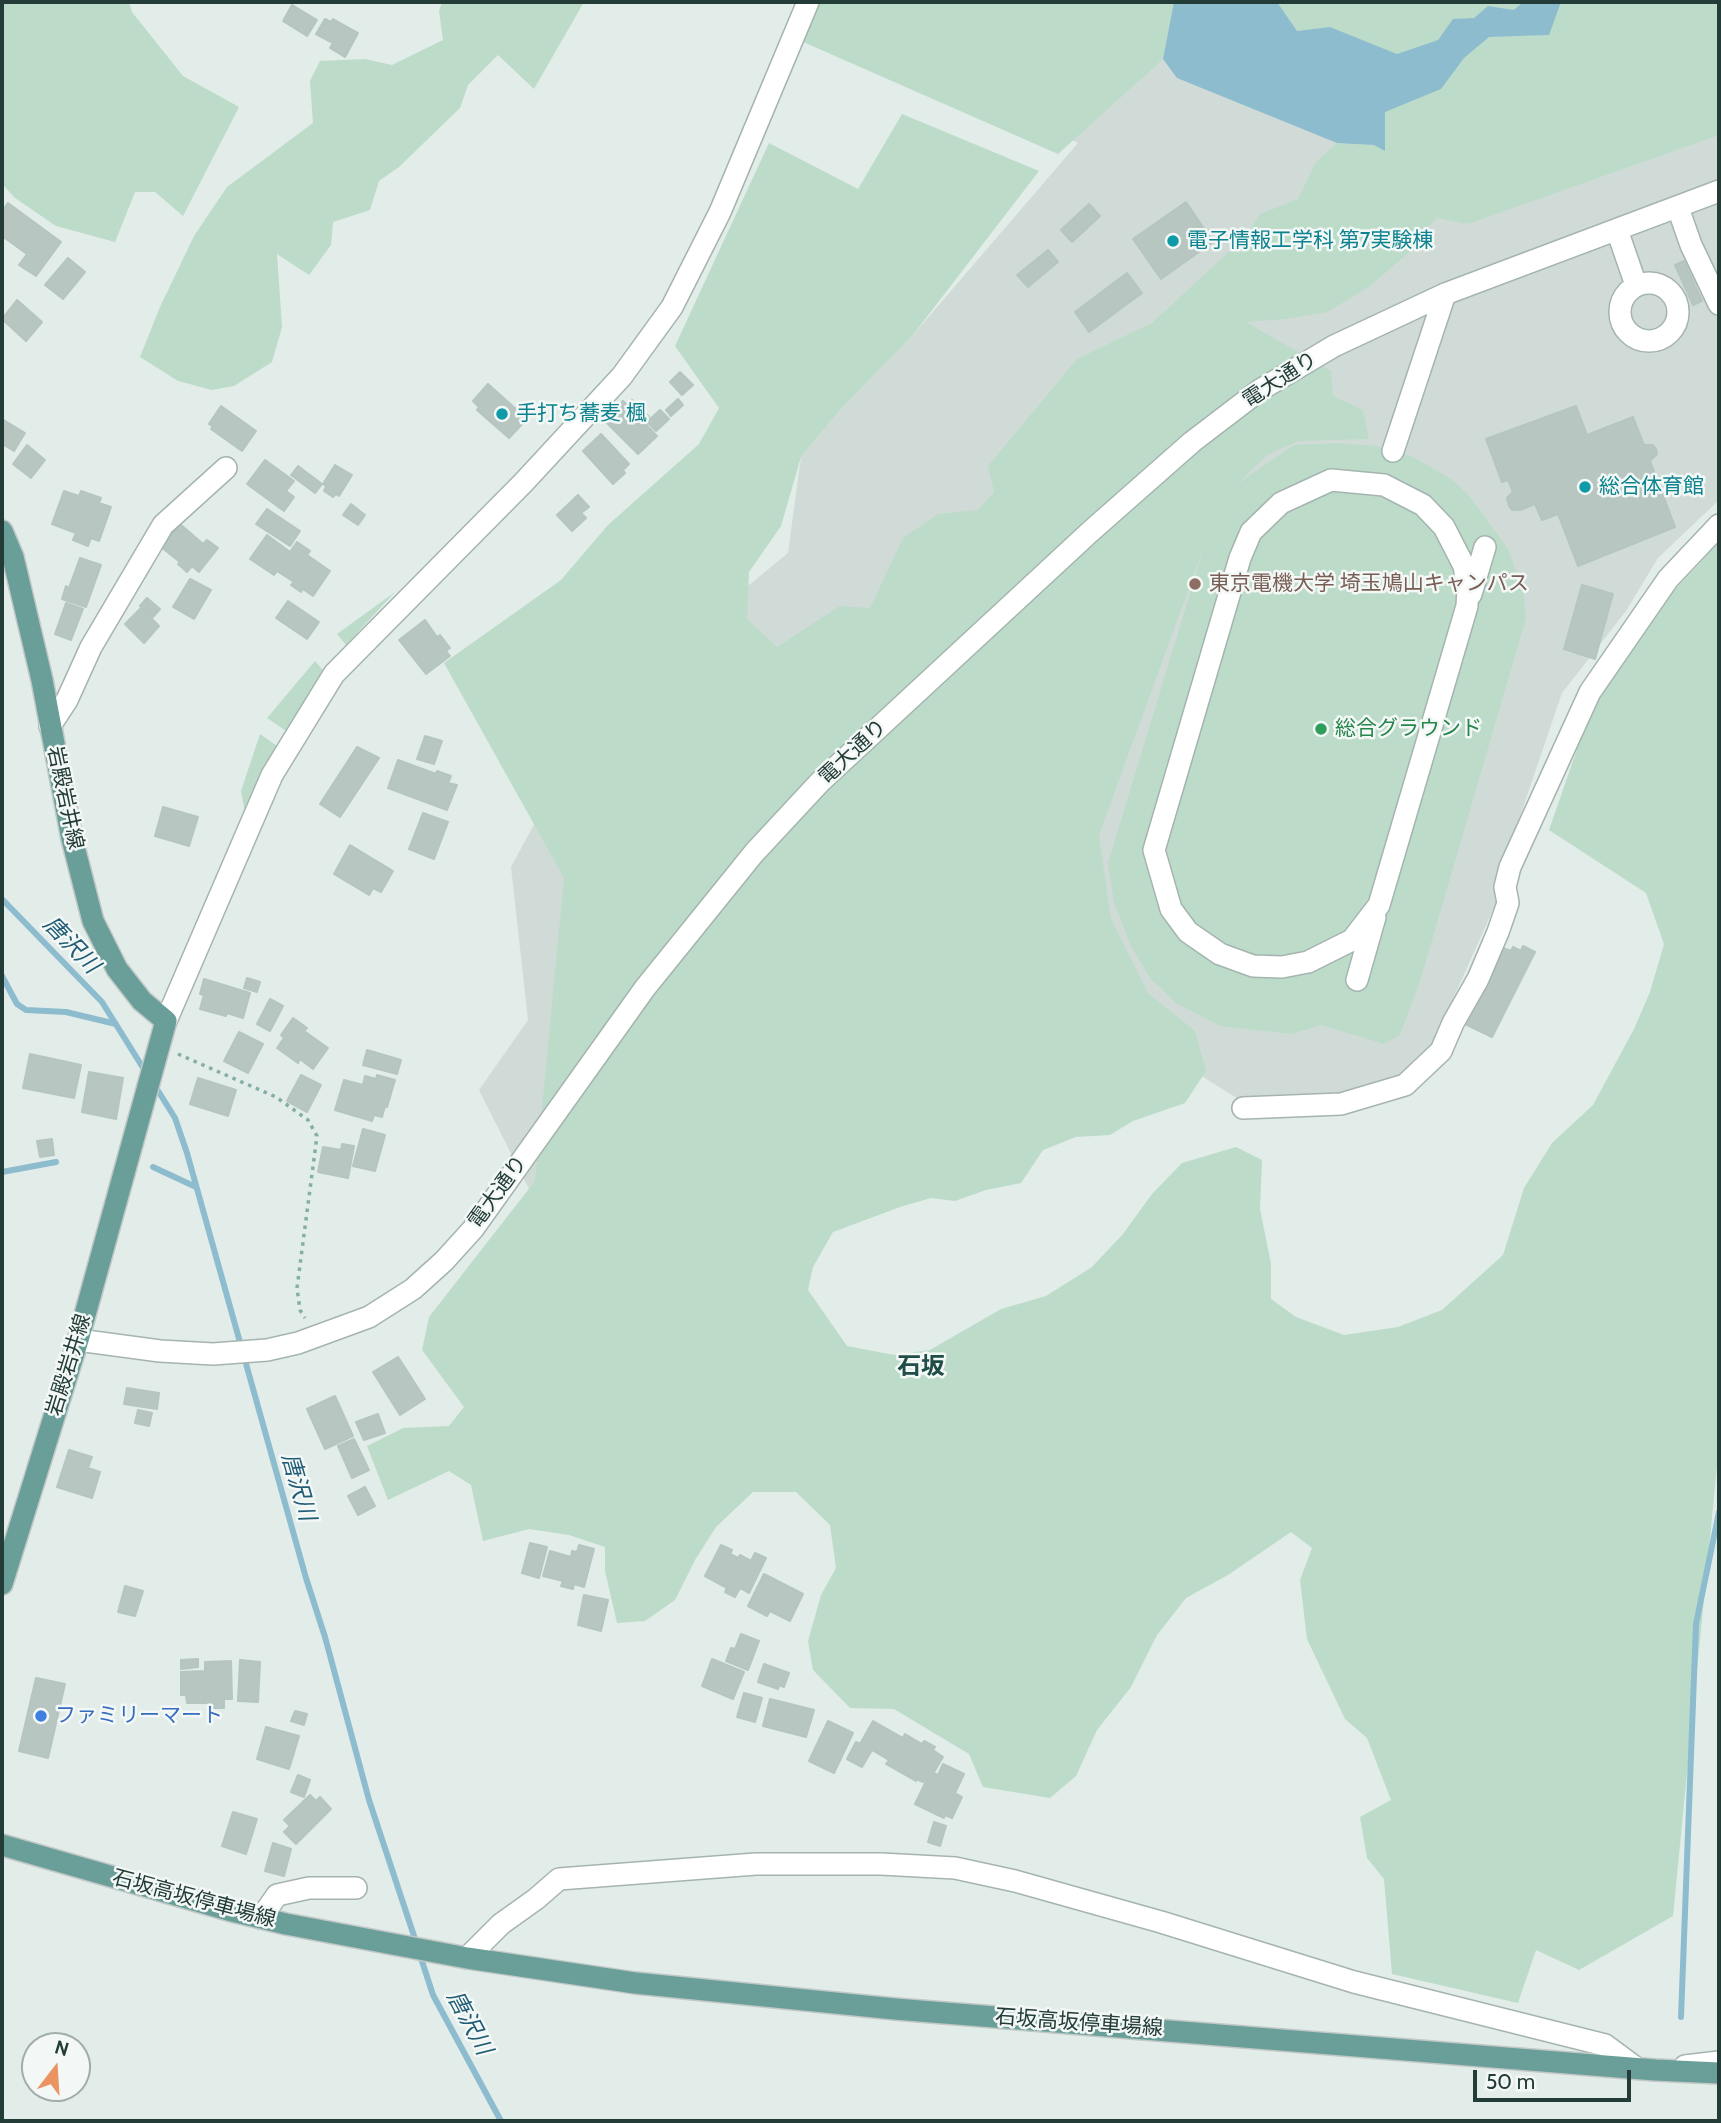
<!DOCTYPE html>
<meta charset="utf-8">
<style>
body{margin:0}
#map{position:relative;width:1721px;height:2123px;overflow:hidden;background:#e2ece9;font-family:Cabin,sans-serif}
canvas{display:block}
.frame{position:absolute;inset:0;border:4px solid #233c38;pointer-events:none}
.north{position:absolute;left:21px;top:2032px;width:70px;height:70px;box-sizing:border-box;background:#f3f8f6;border:2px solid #a0adaa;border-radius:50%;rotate:17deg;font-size:19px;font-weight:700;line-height:28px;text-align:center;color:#233c38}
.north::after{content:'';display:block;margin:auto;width:24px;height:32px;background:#eb9461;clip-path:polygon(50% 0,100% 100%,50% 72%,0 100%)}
.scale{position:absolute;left:1473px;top:2070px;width:158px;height:32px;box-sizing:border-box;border:4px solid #233c38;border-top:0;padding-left:9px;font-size:21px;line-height:24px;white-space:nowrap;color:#233c38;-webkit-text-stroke:5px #f3f8f6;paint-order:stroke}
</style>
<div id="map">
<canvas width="1721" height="2123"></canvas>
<div class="frame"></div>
<div class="north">N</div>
<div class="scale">50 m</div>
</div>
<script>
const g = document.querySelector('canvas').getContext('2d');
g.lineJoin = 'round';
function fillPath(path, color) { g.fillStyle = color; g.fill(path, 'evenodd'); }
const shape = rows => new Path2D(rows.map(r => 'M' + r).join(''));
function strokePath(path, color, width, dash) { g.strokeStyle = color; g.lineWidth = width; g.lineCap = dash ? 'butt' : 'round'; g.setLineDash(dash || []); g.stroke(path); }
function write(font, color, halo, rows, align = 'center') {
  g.font = font + ' Cabin,"Noto Sans JP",sans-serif'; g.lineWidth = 5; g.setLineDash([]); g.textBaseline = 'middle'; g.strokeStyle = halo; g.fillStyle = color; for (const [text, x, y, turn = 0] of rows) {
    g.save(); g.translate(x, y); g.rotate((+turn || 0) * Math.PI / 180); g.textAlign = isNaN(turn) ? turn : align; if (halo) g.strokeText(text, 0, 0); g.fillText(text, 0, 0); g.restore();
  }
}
fillPath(shape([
 [835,2,1719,2,1719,500,1658,558,1626,611,1562,693,1499,878,1496,903,1430,1050,1403,1078,1332,1095,1240,1100,1083,1002,530,1191,479,1090,528,1020,511,867,595,712,788,553,801,457,840,410,913,335,1078,143,826,23]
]), '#d0dbd8');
fillPath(shape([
 [2,2,129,2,132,12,183,76,239,107,183,216,155,192,135,192,115,242,56,226,15,198,2,184],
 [442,2,584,2,534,89,498,55,468,85,460,108,399,167,379,181,370,210,333,222,331,245,309,275,277,254,282,327,272,362,234,386,212,390,178,381,140,357,160,307,194,236,227,187,313,123,310,81,320,61,365,59,392,65,443,40,439,11],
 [803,2,1174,2,1163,59,1058,154,801,41],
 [1277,2,1523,2,1515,10,1488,6,1474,18,1454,19,1438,40,1397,54,1330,27,1297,31],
 [1561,2,1719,2,1719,135,1468,224,1437,218,1425,229,1415,247,1369,287,1327,312,1286,319,1246,322,1331,371,1333,396,1363,410,1369,439,1298,441,1267,455,1237,484,1294,445,1338,443,1376,446,1413,457,1451,479,1471,498,1508,549,1523,590,1526,618,1421,978,1400,1035,1384,1044,1321,1025,1292,1034,1220,1026,1176,1003,1150,978,1130,944,1114,903,1108,863,1204,547,1099,835,1111,919,1148,993,1195,1031,1206,1071,1185,1103,1133,1121,1110,1135,1076,1137,1043,1150,1021,1183,986,1190,955,1201,931,1198,900,1207,833,1232,813,1267,808,1290,847,1346,894,1355,930,1350,1001,1309,1046,1296,1092,1267,1123,1234,1152,1194,1182,1163,1236,1147,1262,1160,1260,1209,1271,1264,1271,1299,1296,1317,1344,1335,1398,1327,1442,1310,1503,1255,1524,1188,1552,1143,1593,1105,1634,1029,1650,992,1664,944,1646,893,1549,830,1582,735,1604,685,1660,605,1701,562,1719,539,1719,1465,1717,1466,1673,1916,1579,1970,1536,1950,1518,2003,1392,1974,1384,1879,1367,1858,1360,1817,1391,1800,1367,1738,1345,1719,1307,1639,1300,1580,1312,1548,1291,1532,1228,1575,1186,1598,1157,1635,1131,1687,1097,1730,1076,1776,1050,1798,983,1787,969,1754,894,1709,850,1708,813,1670,808,1641,821,1595,836,1568,830,1525,796,1492,753,1492,716,1527,695,1560,675,1600,645,1621,617,1623,605,1571,605,1547,569,1535,529,1529,483,1541,471,1485,449,1471,388,1500,367,1446,403,1428,449,1426,464,1407,422,1350,429,1317,535,1181,564,878,444,663,561,580,608,525,699,444,719,408,675,346,769,143,858,189,902,114,1039,171,913,335,840,410,801,457,781,526,749,572,747,619,777,647,840,606,870,608,903,538,938,514,978,510,994,492,988,466,1077,359,1152,323,1246,236,1260,214,1298,199,1316,162,1337,143,1374,145,1384,150,1384,112,1441,89,1464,58,1489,37,1548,35],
 [395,592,346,645,337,634],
 [315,661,326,674,286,731,267,718],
 [260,734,277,746,245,813,241,791]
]), '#bcdcc9');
fillPath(shape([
 [1174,2,1277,2,1297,31,1330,27,1397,54,1438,40,1453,19,1474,18,1488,6,1514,10,1523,2,1561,2,1549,35,1489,37,1464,58,1441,89,1385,112,1385,151,1374,145,1337,143,1177,78,1163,59]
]), '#8dbcce');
strokePath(shape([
 [2,899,102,1002,145,1071],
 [2,976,17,1004,26,1010,66,1012,116,1024],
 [155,1086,175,1118,187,1153,306,1578,325,1637,369,1800,417,1945],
 [153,1167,196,1187],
 [2,1172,56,1162],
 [420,1955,433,1995,501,2121],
 [1681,2017,1696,1624,1719,1512]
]), '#8dbcce', 6);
const building = shape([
 [292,5,317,20,307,36,283,21,292,5],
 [325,19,331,22,333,19,358,33,345,57,330,48,333,43,316,34,325,19],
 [1186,202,1213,242,1161,279,1133,239,1186,202],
 [8,203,61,242,36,276,19,265,27,254,2,236,2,211,8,203],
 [1089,204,1100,216,1072,242,1061,230,1089,204],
 [1048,250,1058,262,1028,287,1017,275,1048,250],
 [68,258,85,272,63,299,45,285,68,258],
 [1684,261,1702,301,1693,305,1675,265,1684,261],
 [1127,273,1142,293,1089,332,1075,312,1127,273],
 [17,300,42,322,26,341,2,319,17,300],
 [680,372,693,385,682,395,670,382,680,372],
 [488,384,527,419,509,438,477,410,479,407,473,401,488,384],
 [678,399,683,405,671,416,666,410,678,399],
 [632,400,649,417,645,421,628,404,632,400],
 [623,401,657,436,638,454,604,420,623,401],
 [221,406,256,431,242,451,211,429,213,426,209,424,221,406],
 [1576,406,1587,435,1633,417,1644,445,1653,445,1656,449,1657,454,1650,461,1675,527,1578,566,1558,514,1542,520,1535,504,1520,510,1512,510,1509,506,1507,498,1513,492,1508,480,1502,482,1486,439,1576,406],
 [660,410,669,419,656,431,647,422,660,410],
 [2,419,25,433,14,451,2,444,2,419],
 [601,434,629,464,623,470,625,473,613,484,583,451,601,434],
 [27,445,45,460,31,478,13,464,27,445],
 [265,460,294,481,286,491,294,497,284,511,247,484,265,460],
 [335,465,352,475,339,496,336,494,333,497,324,491,326,486,323,484,335,465],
 [298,466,322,484,315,493,291,475,298,466],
 [64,491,79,496,81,491,101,498,99,503,111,507,99,541,91,538,88,546,73,540,76,533,52,524,64,491],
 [578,495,589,507,581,513,586,518,572,531,557,515,578,495],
 [351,504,365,515,358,525,343,515,351,504],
 [267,509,300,531,290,546,256,524,267,509],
 [180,524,203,544,207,540,218,548,199,572,192,566,187,572,178,564,180,562,161,547,180,524],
 [267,535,290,552,297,542,310,551,307,555,330,571,313,596,303,589,301,592,291,585,294,582,277,571,274,575,250,559,267,535],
 [80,558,101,565,86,607,62,599,66,586,69,588,80,558],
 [190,579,211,590,194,619,173,607,190,579],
 [1582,585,1613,594,1595,659,1564,649,1582,585],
 [147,598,160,609,153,617,140,606,147,598],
 [288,601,319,622,307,639,276,618,288,601],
 [66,603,83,609,71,640,55,634,66,603],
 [141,608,159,626,144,643,125,624,141,608],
 [425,620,437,637,440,635,450,648,446,651,450,656,426,674,399,640,425,620],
 [425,736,442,741,434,764,417,759,425,736],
 [357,747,379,758,340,817,320,804,357,747],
 [398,760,436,774,437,771,451,776,448,783,457,785,447,810,388,788,398,760],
 [163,807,198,817,189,846,155,836,163,807],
 [423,813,448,822,434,859,409,849,423,813],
 [350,845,393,871,381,892,373,888,369,895,334,874,350,845],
 [1523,946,1535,952,1492,1037,1465,1024,1503,948,1511,951,1513,947,1521,951,1523,946],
 [247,978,260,982,257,992,244,988,247,978],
 [204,979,250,993,243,1018,227,1013,226,1016,200,1009,204,995,200,994,204,979],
 [270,999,283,1006,270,1031,257,1024,270,999],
 [293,1018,307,1028,304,1031,328,1048,313,1069,300,1059,298,1063,277,1048,284,1038,281,1035,293,1018],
 [239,1032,263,1044,248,1073,224,1061,239,1032],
 [367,1050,401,1060,397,1074,363,1065,367,1050],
 [30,1054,81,1065,74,1098,23,1088,30,1054],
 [89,1072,123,1078,116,1119,82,1112,89,1072],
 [301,1075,321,1085,307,1112,287,1101,301,1075],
 [377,1075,395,1080,387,1107,385,1106,382,1117,374,1115,372,1121,335,1110,344,1080,363,1085,365,1076,376,1079,377,1075],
 [198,1078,236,1090,228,1116,190,1104,198,1078],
 [363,1129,385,1135,375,1171,353,1166,363,1129],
 [52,1139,54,1155,40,1157,37,1141,52,1139],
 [342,1144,354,1146,348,1178,318,1172,323,1147,341,1150,342,1144],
 [398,1357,425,1399,400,1415,373,1372,398,1357],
 [127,1388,159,1393,157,1409,124,1404,127,1388],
 [335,1396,353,1436,325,1449,307,1409,335,1396],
 [138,1410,152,1413,149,1426,135,1423,138,1410],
 [378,1414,385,1433,364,1440,356,1422,378,1414],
 [354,1439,369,1470,352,1478,338,1446,354,1439],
 [69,1450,92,1457,88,1468,100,1472,92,1498,57,1487,69,1450],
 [365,1487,375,1506,358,1515,348,1496,365,1487],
 [530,1543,547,1547,539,1578,522,1573,530,1543],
 [579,1545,594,1549,584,1587,574,1584,573,1589,561,1586,563,1581,543,1576,550,1551,571,1557,572,1551,577,1552,579,1545],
 [721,1545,732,1550,730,1554,738,1558,740,1555,751,1561,755,1553,766,1558,749,1593,740,1588,735,1597,725,1592,727,1588,705,1576,721,1545],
 [764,1574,803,1594,790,1621,770,1611,767,1616,748,1606,764,1574],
 [125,1586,143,1591,135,1616,118,1612,125,1586],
 [584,1595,608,1600,601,1631,578,1625,584,1595],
 [741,1634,759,1641,748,1670,726,1661,731,1648,735,1649,741,1634],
 [198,1659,198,1667,181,1669,181,1660,198,1659],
 [712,1659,744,1672,733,1699,702,1686,712,1659],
 [240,1660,260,1662,258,1702,238,1701,240,1660],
 [231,1661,232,1699,224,1699,224,1708,208,1708,208,1703,187,1703,186,1695,181,1695,181,1672,205,1671,205,1662,231,1661],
 [764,1664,789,1673,784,1687,779,1685,778,1689,758,1682,764,1664],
 [36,1678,65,1684,48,1758,19,1751,36,1678],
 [744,1693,762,1698,755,1722,737,1717,744,1693],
 [770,1699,814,1710,806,1737,763,1726,770,1699],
 [295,1711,307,1714,304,1725,291,1721,295,1711],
 [828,1721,853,1733,834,1773,809,1761,828,1721],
 [873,1721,903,1738,905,1734,922,1744,924,1741,935,1747,933,1750,943,1757,934,1772,930,1770,923,1782,917,1779,916,1781,886,1764,889,1760,872,1750,862,1767,847,1759,856,1742,860,1744,873,1721],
 [266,1727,299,1736,289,1769,257,1759,266,1727],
 [943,1764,964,1774,955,1793,962,1797,952,1818,945,1815,944,1818,915,1804,931,1771,938,1775,943,1764],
 [298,1775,310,1780,304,1797,291,1792,298,1775],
 [310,1795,316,1801,320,1797,331,1809,296,1844,284,1832,290,1826,284,1820,310,1795],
 [233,1812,257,1819,246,1854,222,1846,233,1812],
 [934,1822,946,1826,940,1846,928,1842,934,1822],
 [273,1843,291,1849,284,1876,265,1871,273,1843]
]);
fillPath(building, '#b8c6c2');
strokePath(building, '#b5c5c0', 2);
const minor = shape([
 [1678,208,1691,245,1719,304],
 [1617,230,1636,285],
 '1620 312a29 29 0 1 1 58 0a29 29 0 1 1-58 0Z',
 [1393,451,1445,294],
 [1331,480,1384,485,1423,505,1444,527,1464,566,1468,589,1467,606,1379,905,1352,940,1308,962,1282,967,1253,966,1220,954,1188,932,1171,909,1154,850,1240,558,1251,532,1281,503,1331,480],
 [1471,594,1485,547],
 [50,726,67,700,91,647,163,525,226,468],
 [1357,980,1375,917],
 [166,1021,272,775,334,674,524,482,622,376,672,307,720,212,808,2],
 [1243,1108,1341,1104,1405,1085,1441,1051,1453,1023,1478,979,1498,932,1508,903,1505,887,1510,867,1590,692,1668,579,1719,525],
 [78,1340,160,1351,213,1354,267,1350,298,1343,369,1317,413,1289,444,1261,473,1229,645,988,754,853,820,782,1091,531,1192,442,1260,390,1334,346,1445,294,1719,191],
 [261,1918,277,1895,309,1888,356,1888],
 [467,1958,501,1924,536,1899,559,1879,756,1864,881,1864,955,1868,1015,1881,1161,1922,1354,1982,1605,2045,1636,2068],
 [1685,2066,1719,2062]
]);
const major = shape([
 [2,531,13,557,42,680,72,839,93,921,117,969,142,1001,166,1021,78,1340,2,1584],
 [2,1845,228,1910,286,1924,467,1958,635,1983,895,2009,1655,2070,1719,2073]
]);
strokePath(minor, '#a5b4b0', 24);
strokePath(major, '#c1c8c7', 24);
strokePath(shape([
 [178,1054,276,1097,308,1120,317,1136,297,1288,300,1310,305,1318]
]), '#84aea6', 3.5, [3.5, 5]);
strokePath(minor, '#fff', 21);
strokePath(major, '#699f98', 21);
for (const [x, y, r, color] of [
 [1173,241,7,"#0f9aa8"],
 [502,414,7,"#0f9aa8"],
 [1585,487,7,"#0f9aa8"],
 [1195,584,7,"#8d6e63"],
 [1321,729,7,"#2e9e5b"],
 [41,1716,7,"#3f7fe0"]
]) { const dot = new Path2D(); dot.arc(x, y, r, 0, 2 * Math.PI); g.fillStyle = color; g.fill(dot); strokePath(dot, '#f3f8f6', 2.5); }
write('21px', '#0d838f', '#f3f8f6', [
 ["電子情報工学科 第7実験棟",1187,241],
 ["手打ち蕎麦 楓",516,414],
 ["総合体育館",1599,487]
], 'left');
write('21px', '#233c38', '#f3f8f6', [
 ["電大通り",1280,380,-33],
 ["電大通り",853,752,-43],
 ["岩殿岩井線",65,798,78],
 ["電大通り",498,1192,-54],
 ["岩殿岩井線",69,1365,-73],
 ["石坂高坂停車場線",194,1899,15],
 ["石坂高坂停車場線",1079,2023,4]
]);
write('21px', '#785e54', '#f3f8f6', [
 ["東京電機大学 埼玉鳩山キャンパス",1209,584]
], 'left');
write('21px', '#27864d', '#f3f8f6', [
 ["総合グラウンド",1335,729]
], 'left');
write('21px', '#366cbe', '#f3f8f6', [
 ["ファミリーマート",55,1716]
], 'left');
write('italic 23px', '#205c75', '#f3f8f6', [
 ["唐沢川",71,945,46],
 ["唐沢川",298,1487,74],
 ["唐沢川",469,2023,62]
]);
write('bold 24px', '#204d48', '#f3f8f6', [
 ["石坂",921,1367]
]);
</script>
